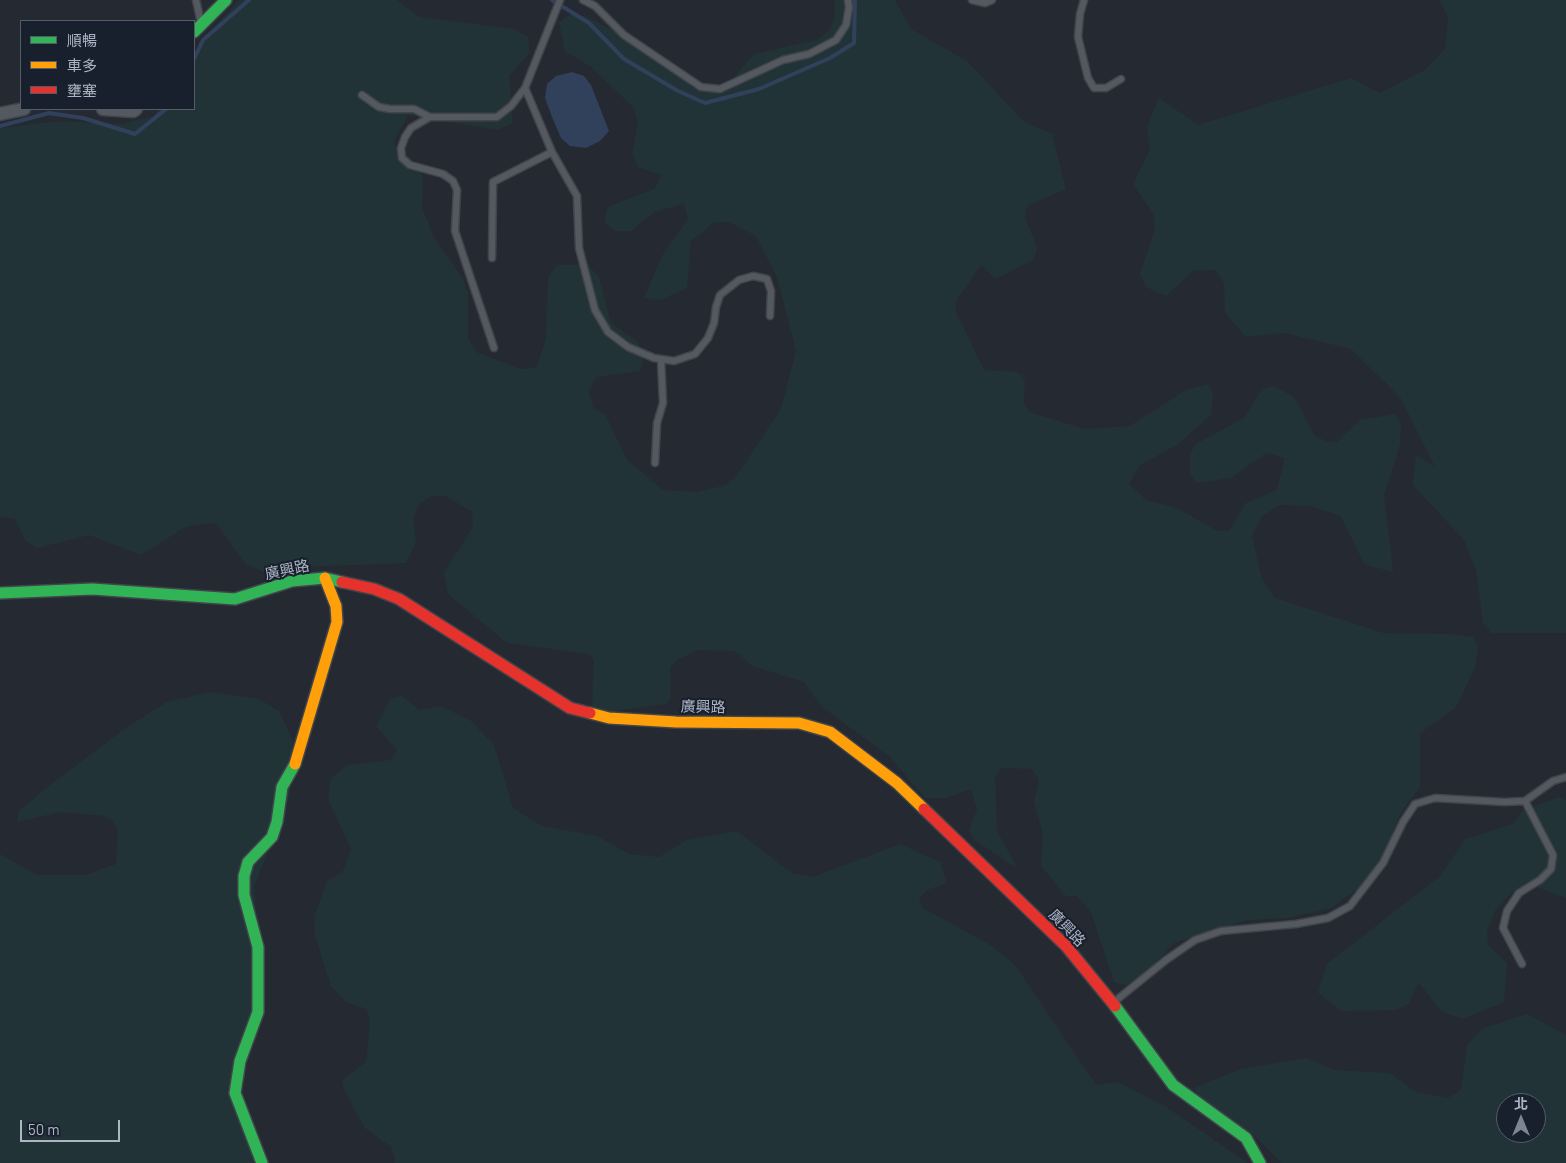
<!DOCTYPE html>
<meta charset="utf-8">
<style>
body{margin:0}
#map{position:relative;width:1566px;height:1163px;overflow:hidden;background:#252932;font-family:Barlow,"Noto Sans TC",sans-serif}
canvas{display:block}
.legend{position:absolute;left:20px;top:20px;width:175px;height:90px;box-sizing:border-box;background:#18202d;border:1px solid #545c6a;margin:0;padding:6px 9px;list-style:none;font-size:15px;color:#adb5c5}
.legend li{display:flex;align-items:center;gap:10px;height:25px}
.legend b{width:25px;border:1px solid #545c6a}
.north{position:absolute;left:1496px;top:1093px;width:50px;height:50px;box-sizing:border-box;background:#18202d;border:1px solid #545c6a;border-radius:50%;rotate:0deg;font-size:14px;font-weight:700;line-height:20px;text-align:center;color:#adb5c5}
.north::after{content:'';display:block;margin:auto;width:18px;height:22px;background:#7d8492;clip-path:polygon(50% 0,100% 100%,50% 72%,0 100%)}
.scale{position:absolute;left:20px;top:1120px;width:100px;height:22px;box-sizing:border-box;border:2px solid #adb5c5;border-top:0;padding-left:6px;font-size:15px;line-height:18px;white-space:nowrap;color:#adb5c5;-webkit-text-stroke:4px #18202d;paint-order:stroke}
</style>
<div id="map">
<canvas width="1566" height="1163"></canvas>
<ul class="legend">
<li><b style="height:6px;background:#30b455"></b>順暢</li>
<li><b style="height:6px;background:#ff9f0a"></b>車多</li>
<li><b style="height:6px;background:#e5322d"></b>壅塞</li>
</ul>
<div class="north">北</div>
<div class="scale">50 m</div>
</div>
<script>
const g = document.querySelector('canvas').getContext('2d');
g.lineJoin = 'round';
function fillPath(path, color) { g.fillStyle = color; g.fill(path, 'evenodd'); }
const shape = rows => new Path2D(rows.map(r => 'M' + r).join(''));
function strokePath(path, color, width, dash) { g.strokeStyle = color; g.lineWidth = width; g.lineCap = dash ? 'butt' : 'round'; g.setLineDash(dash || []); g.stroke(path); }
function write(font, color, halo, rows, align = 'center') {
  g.font = font + ' Barlow,"Noto Sans TC",sans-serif'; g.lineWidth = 4; g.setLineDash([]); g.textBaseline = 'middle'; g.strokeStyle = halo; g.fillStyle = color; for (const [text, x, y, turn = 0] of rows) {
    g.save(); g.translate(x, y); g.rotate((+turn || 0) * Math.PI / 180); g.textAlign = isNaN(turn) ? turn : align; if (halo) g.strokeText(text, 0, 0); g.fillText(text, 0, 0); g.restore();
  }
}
fillPath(shape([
 [239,0,397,0,419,17,514,29,528,37,530,52,509,76,513,123,499,130,408,115,394,141,400,156,414,163,423,176,422,207,433,236,463,279,468,293,468,339,476,352,520,369,536,368,546,339,548,277,557,265,588,265,599,277,611,323,637,341,644,355,640,371,596,377,589,392,593,407,606,416,627,460,663,490,696,492,727,485,738,474,781,409,796,351,777,277,756,236,729,222,714,222,691,241,687,288,660,300,644,298,662,256,688,219,684,204,654,212,631,231,615,231,604,222,608,207,654,189,662,175,638,167,632,153,638,124,634,108,591,67,565,51,559,22,572,13,587,17,659,54,693,88,724,89,754,54,817,40,830,30,835,16,835,0,895,0,911,29,967,61,1023,121,1052,134,1066,189,1027,206,1025,217,1037,248,1034,259,996,279,981,265,957,299,955,310,984,370,1017,372,1025,380,1024,402,1029,412,1085,429,1130,426,1186,390,1207,384,1213,393,1211,415,1178,444,1140,465,1129,484,1146,500,1179,509,1217,531,1229,531,1246,503,1277,490,1285,458,1266,453,1231,478,1197,483,1190,475,1190,454,1196,444,1244,418,1262,389,1273,386,1294,397,1315,436,1326,441,1337,442,1360,420,1394,414,1401,422,1400,444,1384,496,1393,572,1364,564,1341,516,1311,506,1279,505,1261,517,1252,536,1262,579,1275,598,1383,633,1451,634,1473,637,1478,647,1475,668,1456,707,1420,733,1420,787,1400,814,1376,876,1331,908,1288,918,1247,920,1174,943,1144,976,1125,985,1114,982,1091,912,1077,896,1066,896,1041,866,1043,835,1034,802,1039,780,1032,769,1002,768,995,777,997,831,1018,869,973,839,969,830,977,809,971,789,946,798,925,798,890,757,822,707,804,682,753,666,735,651,697,650,676,661,670,667,671,698,666,704,598,713,592,709,594,660,589,654,507,643,448,594,444,573,473,527,472,512,446,496,431,496,419,504,413,519,416,542,406,563,302,567,273,576,246,564,216,523,187,526,141,555,89,535,37,548,25,540,15,519,0,517,0,128,59,121,123,124,154,116,158,109,194,109,194,54,204,39],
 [1438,0,1566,0,1566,633,1492,633,1483,623,1476,570,1464,540,1413,485,1416,455,1435,467,1400,397,1351,349,1284,333,1246,337,1225,313,1224,283,1215,270,1193,271,1166,296,1146,287,1140,274,1155,230,1154,215,1133,184,1150,149,1147,127,1159,98,1198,125,1351,78,1380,93,1425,70,1445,49,1448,19,1442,4],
 [210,692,259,699,279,711,293,741,290,795,254,887,263,993,233,1081,264,1163,0,1163,0,854,37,875,85,875,116,864,118,831,113,821,104,816,61,812,17,822,19,811,54,782,127,727,167,702],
 [402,696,419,710,440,706,470,720,494,745,513,808,542,826,597,836,629,854,659,857,687,840,737,831,791,873,813,877,900,844,940,862,947,883,927,890,919,898,923,908,992,946,1015,965,1096,1085,1118,1082,1166,1107,1248,1163,395,1163,395,1158,391,1147,365,1128,344,1090,342,1080,366,1062,370,1020,366,1009,346,1002,331,986,315,936,315,914,327,882,344,870,351,849,328,799,331,778,348,765,391,760,397,750,376,726,391,699],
 [1559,797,1566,800,1566,898,1537,887,1512,892,1496,909,1487,930,1488,945,1507,963,1504,1002,1462,1019,1441,1011,1419,983,1408,1004,1396,1010,1342,1011,1318,993,1327,964,1439,877,1466,839,1513,824,1522,811],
 [1527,1014,1566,1035,1566,1163,1281,1163,1252,1133,1206,1107,1194,1088,1241,1069,1307,1058,1334,1070,1390,1073,1416,1092,1448,1098,1461,1090,1467,1045,1482,1029],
 [1506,1103,1536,1103,1536,1133,1506,1133]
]), '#223338');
fillPath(shape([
 [572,72,584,76,591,85,609,131,600,141,586,148,570,146,561,138,552,117,545,98,547,84,556,76]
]), '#31415c');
strokePath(shape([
 [552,0,589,23,624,59,678,91,705,103,759,89,830,58,854,43,855,0],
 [194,59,203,40,249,0],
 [0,126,49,113,83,118,135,134,166,109]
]), '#31415c', 4);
const lane = shape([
 [196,0,201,23],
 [583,0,595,6,624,35,701,87,720,89,783,60,809,54,836,40,846,25,849,7,848,0],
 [972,0,985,3,992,0],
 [1084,0,1080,14,1078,37,1088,78,1094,88,1106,88,1121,79],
 [525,88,552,152,577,196,579,248,595,310,608,332,628,347,654,358,674,361,695,354,708,338,714,323,716,307,720,295,739,280,753,276,767,279,771,291,770,316],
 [362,95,379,107,390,109,414,109,430,117,497,117,511,106,525,88,560,0],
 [430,117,411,128,405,137,401,148,402,158,410,165,443,174,453,181,457,190,455,231,494,348],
 [492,258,493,182,552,152],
 [655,463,657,423,663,403,661,359],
 [1522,964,1503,928,1507,911,1519,893,1540,880,1551,869,1553,855,1525,801],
 [1114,1002,1166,960,1195,940,1221,931,1296,924,1328,918,1350,906,1383,863,1403,822,1415,804,1435,798,1504,802,1525,801,1553,781,1566,777]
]);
const street = shape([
 [103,109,133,111,136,109],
 [0,114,24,109]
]);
const fast = shape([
 [194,32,226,0],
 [0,593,92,589,235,599,292,581,325,578,342,582],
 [1115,1006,1173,1085,1246,1138,1260,1163],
 [262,1163,235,1093,240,1061,258,1012,258,947,244,895,244,876,248,862,272,837,277,822,282,787,295,764]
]);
const slow = shape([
 [590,713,609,718,676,722,799,723,830,732,897,783,924,809],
 [295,764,337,622,336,606,325,578]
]);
const jam = shape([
 [342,582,374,589,399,599,570,708,590,713],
 [924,809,1066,946,1115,1006]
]);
strokePath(lane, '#41444b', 9);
strokePath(street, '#41444b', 15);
strokePath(fast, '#41444b', 14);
strokePath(slow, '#41444b', 14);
strokePath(jam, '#41444b', 14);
strokePath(lane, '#545960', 6);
strokePath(street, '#545960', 12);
strokePath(fast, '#30b455', 11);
strokePath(slow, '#ff9f0a', 11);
strokePath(jam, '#e5322d', 11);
write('15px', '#adb5c5', '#18202d', [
 ["廣興路",287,570,-12],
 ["廣興路",703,707,1],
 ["廣興路",1067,928,46]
]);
</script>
